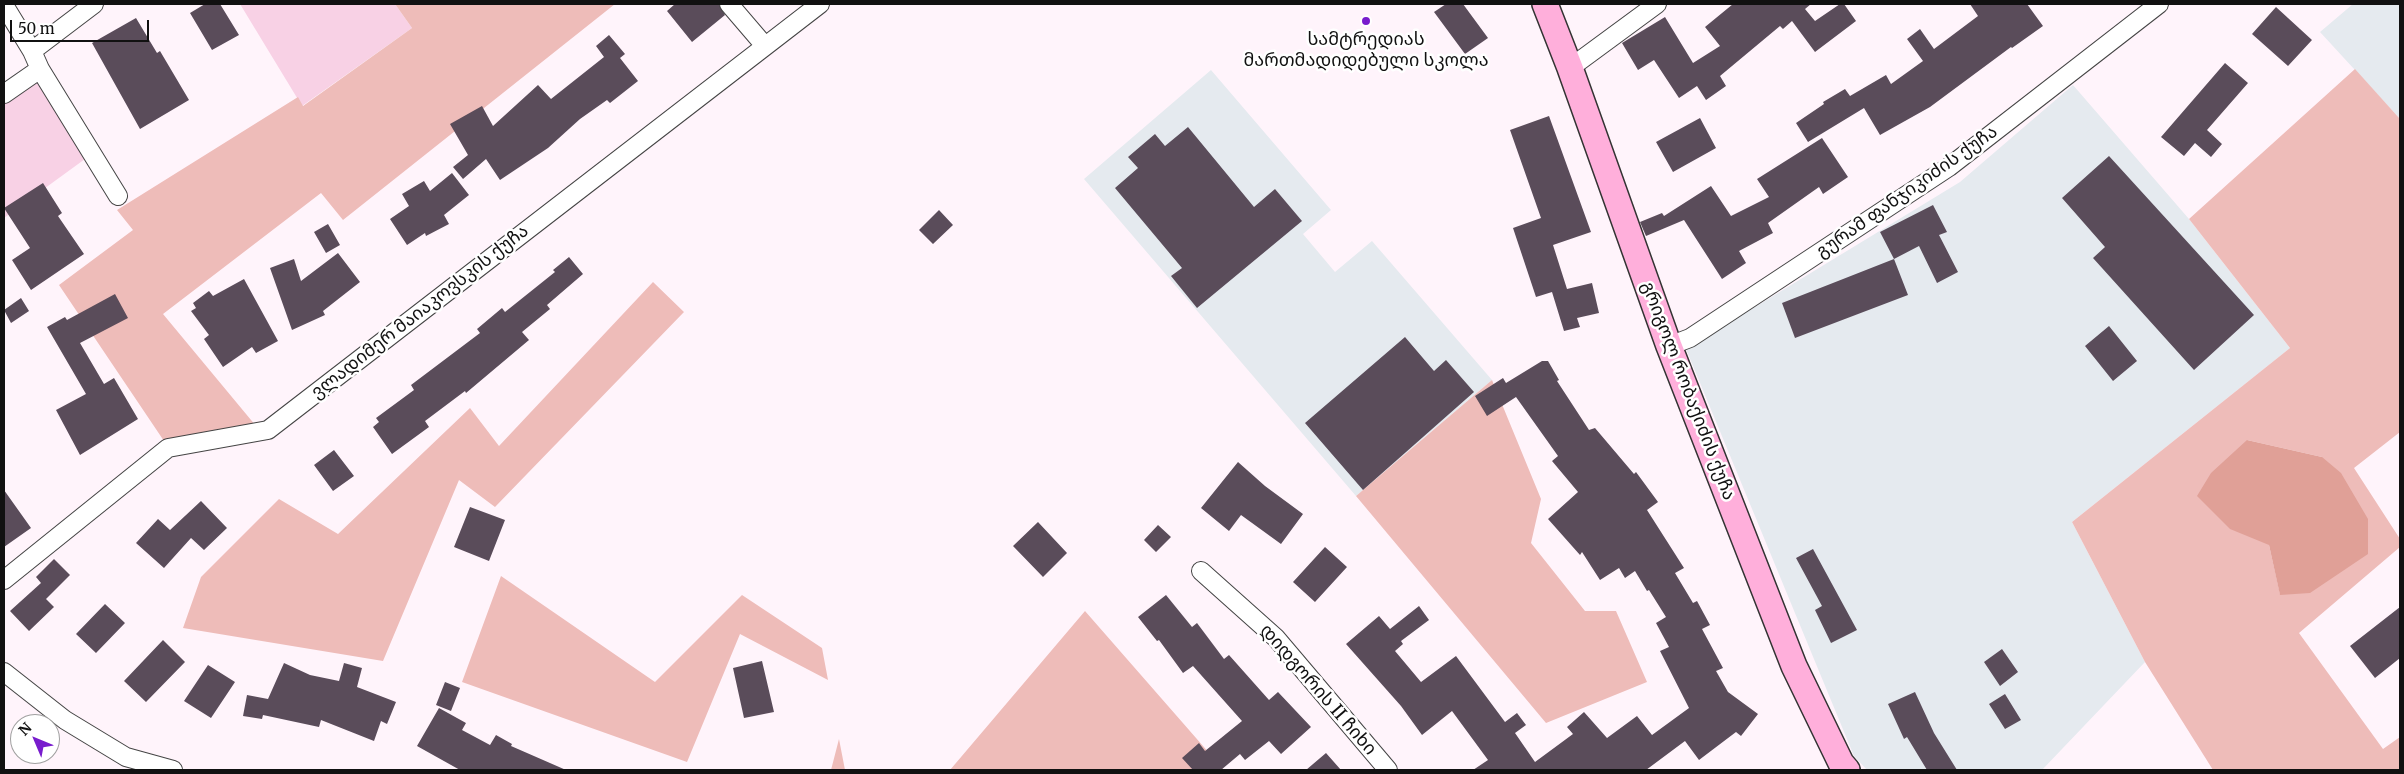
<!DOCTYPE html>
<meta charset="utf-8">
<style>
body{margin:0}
#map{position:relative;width:2404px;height:774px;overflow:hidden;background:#fff4fb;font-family:Merriweather,serif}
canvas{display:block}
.frame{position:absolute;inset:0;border:5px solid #111;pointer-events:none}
.north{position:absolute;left:10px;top:714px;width:50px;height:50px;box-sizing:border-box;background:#fff;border:1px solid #a0a0a0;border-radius:50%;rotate:315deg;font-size:14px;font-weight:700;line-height:20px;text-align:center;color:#111}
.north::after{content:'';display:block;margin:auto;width:18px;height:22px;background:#781ccd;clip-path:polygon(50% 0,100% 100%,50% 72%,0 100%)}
.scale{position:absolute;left:10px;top:20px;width:139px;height:22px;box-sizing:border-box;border:2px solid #111;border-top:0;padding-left:6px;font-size:15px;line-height:18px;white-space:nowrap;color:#111;-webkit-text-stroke:4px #fff;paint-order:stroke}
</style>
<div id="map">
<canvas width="2404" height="774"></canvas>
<div class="frame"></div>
<div class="north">N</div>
<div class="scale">50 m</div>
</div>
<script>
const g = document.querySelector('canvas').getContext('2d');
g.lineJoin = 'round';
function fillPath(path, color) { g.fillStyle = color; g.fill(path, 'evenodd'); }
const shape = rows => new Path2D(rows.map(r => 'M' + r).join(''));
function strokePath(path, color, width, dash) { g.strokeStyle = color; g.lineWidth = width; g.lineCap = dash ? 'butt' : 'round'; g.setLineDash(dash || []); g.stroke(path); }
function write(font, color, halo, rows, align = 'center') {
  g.font = font + ' Merriweather,"Noto Sans Georgian",serif'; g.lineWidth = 5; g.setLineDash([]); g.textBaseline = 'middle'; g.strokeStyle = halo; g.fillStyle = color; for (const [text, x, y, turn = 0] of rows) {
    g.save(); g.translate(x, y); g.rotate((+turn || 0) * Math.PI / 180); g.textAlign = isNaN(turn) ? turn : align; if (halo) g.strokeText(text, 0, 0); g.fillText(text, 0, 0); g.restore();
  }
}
fillPath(shape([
 [2353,4,2400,4,2400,119,2320,32],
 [1211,70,1331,210,1303,234,1335,272,1372,241,1492,380,1356,496,1084,179],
 [2073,85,2189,219,2290,348,2072,522,2145,662,2042,770,1867,770,1854,756,1686,349,1960,182]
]), '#e5eaef');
fillPath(shape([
 [240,4,395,4,412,28,302,106],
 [37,79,85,159,4,218,4,103]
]), '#f8d1e5');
fillPath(shape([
 [395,4,615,4,343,220,321,193,163,314,256,426,164,441,59,285,133,230,117,210,298,97,303,106,412,28],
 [2355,69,2400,119,2400,432,2354,468,2400,539,2400,547,2299,633,2383,749,2400,737,2400,770,2213,770,2145,662,2072,522,2290,348,2189,219],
 [2247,440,2322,457,2280,594,2269,545],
 [653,282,684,312,495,507,459,480,383,661,183,628,201,577,279,499,338,534,470,408,499,446],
 [1492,380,1541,499,1531,543,1585,611,1616,611,1647,682,1546,723,1356,496],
 [501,576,655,682,742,595,822,648,828,680,740,634,687,762,462,682],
 [1085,611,1224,770,950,770],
 [839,739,845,770,831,770]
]), '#eebcb9');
fillPath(shape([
 [2247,440,2322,457,2341,473,2368,519,2368,554,2310,593,2280,595,2269,545,2230,529,2197,496,2211,473]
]), '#e0a097');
fillPath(shape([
 [205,4,220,4,239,35,212,50,190,13],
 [675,4,719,4,725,15,692,42,667,11],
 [1446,4,1463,4,1488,38,1465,54,1434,12],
 [1733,4,1811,4,1805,9,1815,21,1840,4,1844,4,1856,21,1815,52,1792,21,1783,29,1780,26,1720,76,1726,86,1706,100,1697,86,1679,98,1654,60,1638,70,1622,43,1665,17,1693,63,1720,46,1705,27],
 [1970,4,2027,4,2043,26,2012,48,2011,47,1930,107,1880,135,1864,108,1808,142,1796,123,1824,104,1823,102,1845,89,1850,96,1886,75,1891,84,1923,61,1907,39,1920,29,1934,49,1978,16],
 [2276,7,2312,40,2288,66,2252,34],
 [136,18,157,53,160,51,189,100,140,129,92,43],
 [609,35,625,54,620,58,638,81,610,103,607,100,580,119,548,148,500,180,486,159,463,179,453,167,468,155,450,124,482,106,493,126,538,85,551,99,604,57,596,46],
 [2225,63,2248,83,2207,130,2222,144,2211,157,2195,143,2184,156,2161,137],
 [1549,116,1591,232,1553,245,1567,289,1592,283,1599,313,1577,318,1580,327,1564,331,1552,292,1536,297,1513,228,1541,218,1510,130],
 [1700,118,1716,148,1673,172,1656,142],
 [1188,127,1254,207,1275,189,1302,221,1197,308,1171,276,1182,268,1115,188,1138,168,1128,157,1155,134,1165,146],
 [1822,138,1848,177,1823,194,1819,187,1768,223,1773,233,1739,251,1746,263,1722,279,1684,220,1646,236,1640,222,1662,213,1664,216,1711,186,1731,216,1769,197,1757,179],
 [2109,156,2254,315,2194,370,2093,258,2105,247,2062,198],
 [452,173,469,195,444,215,449,224,426,236,425,233,407,245,390,219,409,206,402,194,424,181,430,191],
 [43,183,62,213,58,216,84,254,31,290,12,260,30,248,4,208],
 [1933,205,1947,232,1939,235,1958,272,1937,283,1919,246,1894,259,1880,232],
 [939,210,953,225,933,244,919,230],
 [328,224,340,245,326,253,314,232],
 [338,253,360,282,323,311,325,315,292,330,270,268,294,259,301,281],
 [569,257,583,274,547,305,550,309,522,332,529,340,466,393,465,391,425,421,429,427,392,454,373,427,379,422,376,418,414,390,411,385,480,333,477,329,502,308,505,312,555,272,553,270],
 [1894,259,1908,295,1795,338,1782,303],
 [244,279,278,341,256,353,252,347,223,367,204,339,209,335,191,311,196,308,193,303,209,291,213,296],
 [115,294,128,318,80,343,104,384,114,378,138,419,80,455,56,410,86,394,47,327,65,317,67,320],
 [21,298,29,311,11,323,4,310],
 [2109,326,2137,361,2113,381,2085,346],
 [1405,337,1434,371,1446,360,1474,392,1363,490,1305,423],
 [1542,361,1548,361,1559,380,1557,381,1589,430,1595,428,1634,474,1636,472,1658,502,1647,510,1684,568,1675,573,1693,603,1697,601,1710,625,1702,629,1723,668,1716,671,1728,692,1758,714,1741,736,1736,732,1699,760,1685,741,1646,770,1473,770,1488,760,1452,711,1422,735,1401,706,1346,644,1379,616,1390,629,1419,606,1429,620,1401,641,1403,644,1395,651,1421,682,1456,656,1505,722,1517,713,1526,725,1515,733,1535,762,1573,734,1567,727,1584,712,1607,738,1637,716,1652,735,1689,708,1660,651,1669,647,1656,623,1666,617,1649,590,1647,591,1635,571,1625,578,1619,568,1600,580,1582,552,1580,555,1548,519,1578,492,1552,461,1558,456,1516,397,1487,416,1475,396,1503,378,1506,383],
 [334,450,354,476,333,491,314,465],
 [1238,462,1265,486,1303,514,1281,544,1241,515,1229,531,1201,508],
 [4,490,31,528,4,547],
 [201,501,227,528,204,550,191,538,164,568,136,543,158,519,170,530],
 [470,507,505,520,489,561,454,547],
 [1038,522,1067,553,1043,577,1013,546],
 [1158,525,1171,537,1156,552,1144,540],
 [1325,547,1347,567,1315,602,1293,582],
 [1813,549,1857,630,1831,643,1815,610,1822,606,1796,558],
 [54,559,70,575,46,599,54,607,29,631,10,611,41,583,36,577],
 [1166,595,1192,627,1197,623,1224,659,1229,655,1269,700,1278,692,1311,727,1281,754,1269,741,1245,760,1240,754,1221,770,1193,770,1182,758,1199,743,1205,751,1242,721,1193,666,1183,673,1159,640,1157,641,1138,617],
 [105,604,125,623,96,653,76,634],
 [2400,607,2400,658,2375,678,2350,646],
 [163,640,185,662,146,702,124,681],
 [2002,649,2018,672,2000,686,1984,662],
 [762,661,774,712,744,718,733,668],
 [284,663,310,675,339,681,344,663,362,668,357,687,396,702,387,724,381,721,374,741,321,720,319,727,263,715,262,719,243,716,247,695,268,699],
 [208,665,235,682,211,718,184,701],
 [445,682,460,688,451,711,436,705],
 [1915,692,1934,733,1957,770,1927,770,1907,737,1904,739,1888,704],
 [2005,694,2021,720,2005,729,1989,704],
 [439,708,466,723,462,730,490,745,496,735,512,744,511,746,566,770,460,770,417,746],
 [1326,753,1341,770,1306,770]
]), '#5a4c5a');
const street = shape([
 [729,4,765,46],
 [4,5,32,51,40,69,118,196],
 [32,51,94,4],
 [1570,68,1657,4],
 [4,94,40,69],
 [1669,346,1690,338,1949,167,2159,4],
 [1201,571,1276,638,1388,770],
 [4,580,168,448,268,430,820,4],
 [4,672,65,720,126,757,173,770]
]);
const secondary = shape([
 [1545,4,1570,68,1669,346,1794,666,1841,763,1847,770]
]);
strokePath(street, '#444', 20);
strokePath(secondary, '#333', 28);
strokePath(street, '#fff', 18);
strokePath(secondary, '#ffafdb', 25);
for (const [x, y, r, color] of [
 [1366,21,5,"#781ccd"]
]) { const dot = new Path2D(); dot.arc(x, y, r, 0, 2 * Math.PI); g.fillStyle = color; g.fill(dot); strokePath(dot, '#fff', 2); }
write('18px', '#111', '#fff', [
 ["სამტრედიას",1366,40],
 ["მართმადიდებული სკოლა",1366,61]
]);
write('18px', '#111', '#fff', [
 ["გურამ ფანჯიკიძის ქუჩა",1907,192,-35],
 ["ვლადიმერ მაიაკოვსკის ქუჩა",420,312,-38],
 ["გრიგოლ რობაქიძის ქუჩა",1688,391,69],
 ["დიდგორის II ჩიხი",1318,690,49]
]);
</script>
